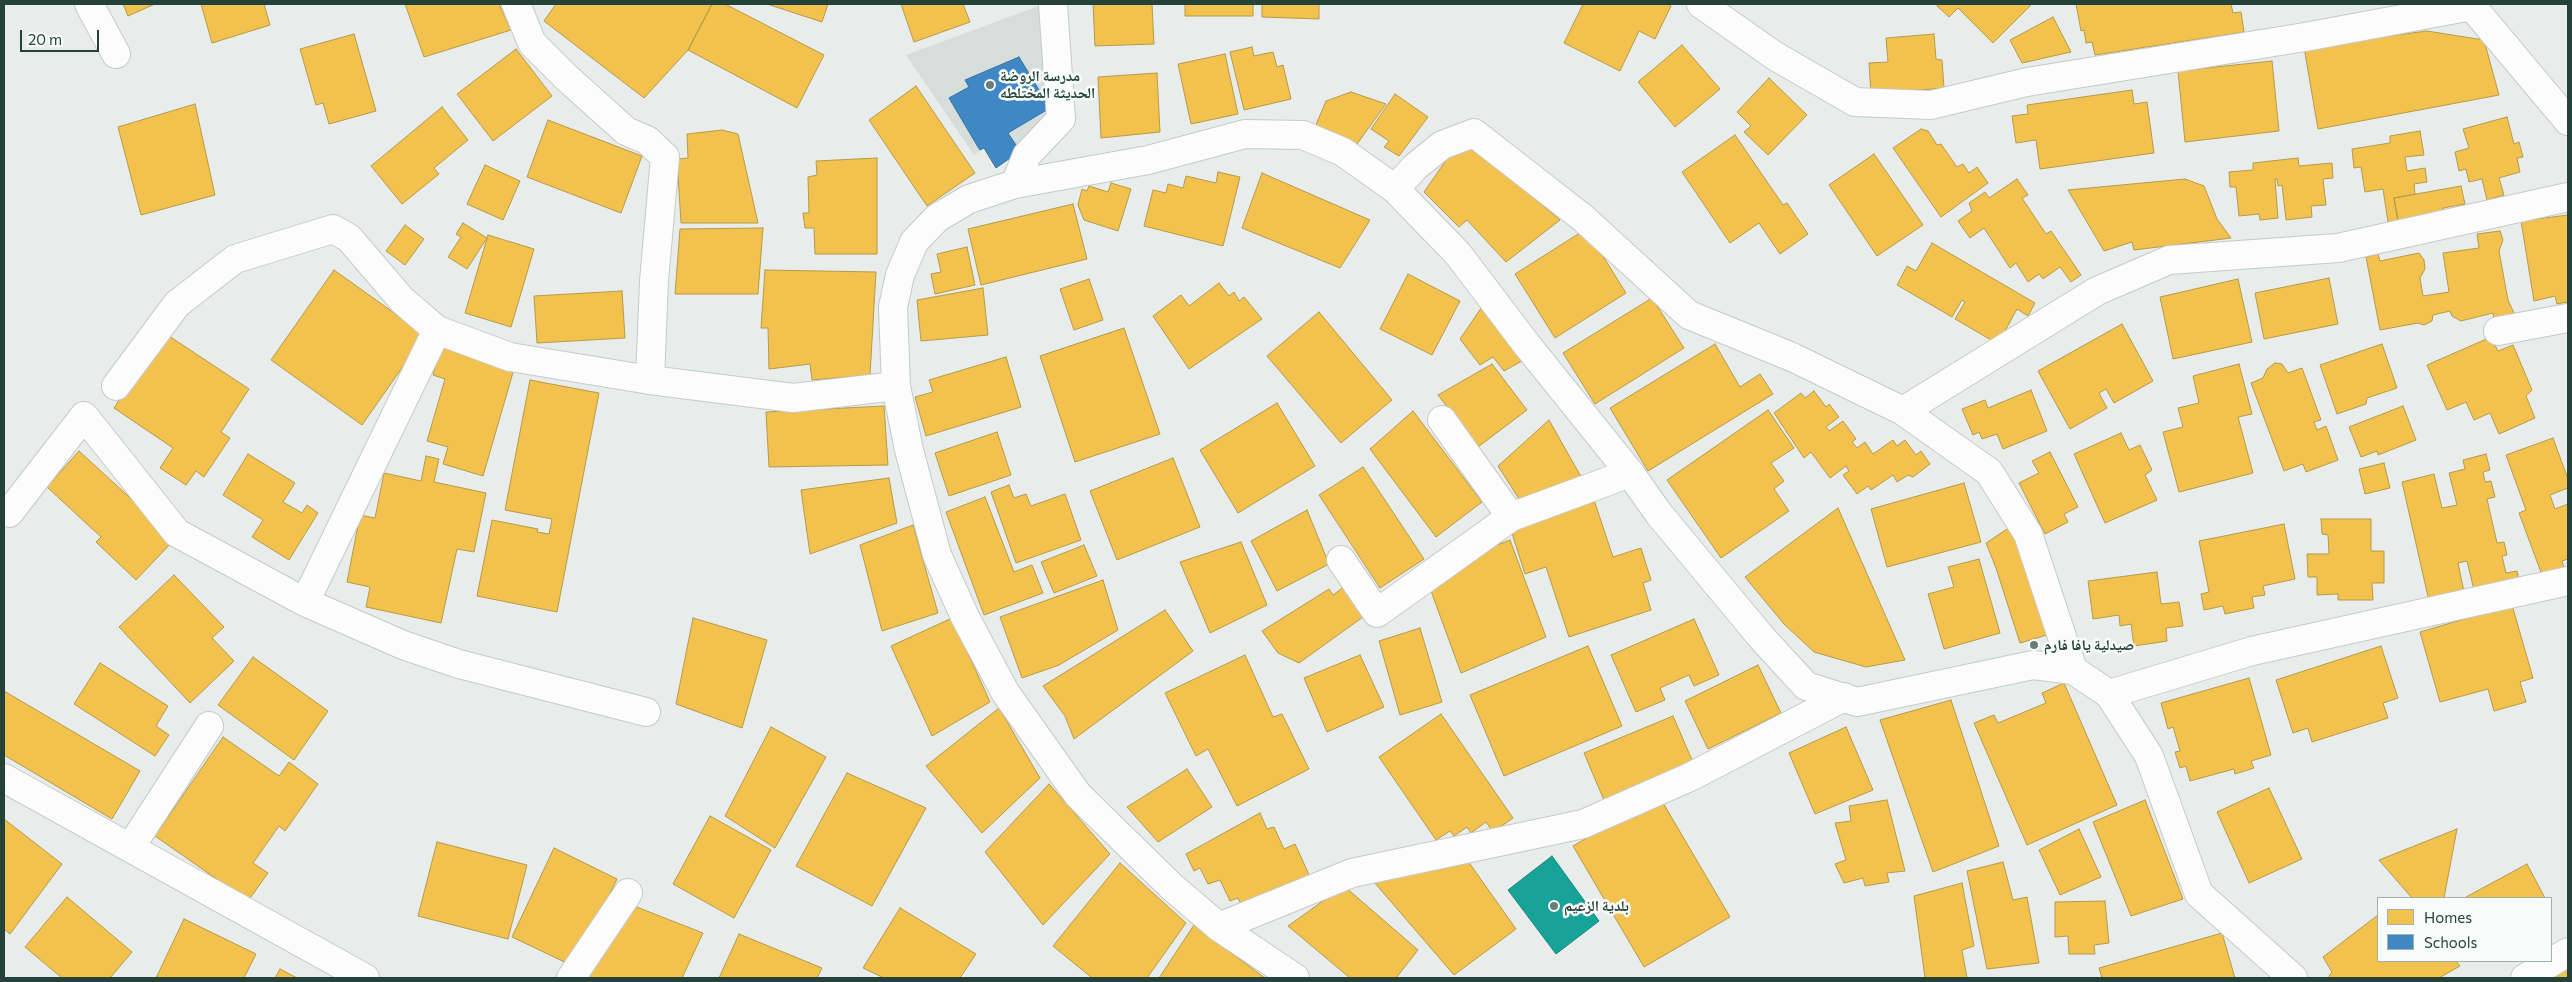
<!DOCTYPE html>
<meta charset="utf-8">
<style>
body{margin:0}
#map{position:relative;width:2572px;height:982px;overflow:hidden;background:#e8edeb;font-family:Commissioner,sans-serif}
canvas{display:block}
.frame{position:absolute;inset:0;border:5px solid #24423a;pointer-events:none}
.legend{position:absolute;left:2377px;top:897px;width:175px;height:65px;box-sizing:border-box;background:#f7fbf9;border:1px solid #a3b1ad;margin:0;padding:6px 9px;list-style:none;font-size:15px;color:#24423a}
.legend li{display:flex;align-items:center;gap:10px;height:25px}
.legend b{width:25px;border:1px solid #a3b1ad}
.scale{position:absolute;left:20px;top:30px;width:79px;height:22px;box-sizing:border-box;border:2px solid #24423a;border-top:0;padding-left:6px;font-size:15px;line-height:18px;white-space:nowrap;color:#24423a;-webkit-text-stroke:4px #f7fbf9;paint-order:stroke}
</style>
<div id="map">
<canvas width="2572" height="982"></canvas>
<div class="frame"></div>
<ul class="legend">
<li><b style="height:14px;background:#f2c14e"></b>Homes</li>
<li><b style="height:14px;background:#3f88c5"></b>Schools</li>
</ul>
<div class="scale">20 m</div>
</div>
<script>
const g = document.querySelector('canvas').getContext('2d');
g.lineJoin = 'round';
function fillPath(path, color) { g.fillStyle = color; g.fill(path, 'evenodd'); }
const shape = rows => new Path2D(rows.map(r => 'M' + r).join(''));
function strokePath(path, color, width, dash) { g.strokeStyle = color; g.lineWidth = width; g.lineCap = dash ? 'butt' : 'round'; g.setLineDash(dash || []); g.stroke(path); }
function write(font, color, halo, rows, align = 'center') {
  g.font = font + ' Commissioner,"Noto Naskh Arabic",sans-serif'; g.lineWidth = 5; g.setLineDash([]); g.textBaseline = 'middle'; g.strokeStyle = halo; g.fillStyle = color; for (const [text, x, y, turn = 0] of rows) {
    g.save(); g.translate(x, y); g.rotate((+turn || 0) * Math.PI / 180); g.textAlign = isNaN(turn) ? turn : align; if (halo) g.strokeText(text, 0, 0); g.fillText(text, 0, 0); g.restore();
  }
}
fillPath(shape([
 [1044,4,1056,116,1020,151,996,168,984,148,974,155,906,55]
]), '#d6dedb');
const homes = shape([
 [123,4,155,4,128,16,123,4],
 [201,4,264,4,270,25,212,43,201,4],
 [405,4,499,4,511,30,424,57,405,4],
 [556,4,712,4,688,50,644,98,544,21,556,4],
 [712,4,725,4,824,55,797,108,688,50,712,4],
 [767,4,828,4,822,22,767,4],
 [901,4,963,4,970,22,914,42,901,4],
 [1093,4,1152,4,1154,44,1095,46,1093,4],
 [1185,4,1253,4,1253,16,1185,16,1185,4],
 [1262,4,1319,4,1319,19,1262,17,1262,4],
 [1583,4,1667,4,1671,6,1655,39,1639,31,1620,71,1564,43,1583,4],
 [1938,4,2032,4,1993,43,1958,8,1949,17,1937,6,1938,4],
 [2076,4,2231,4,2233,13,2241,12,2244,32,2095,55,2092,42,2086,43,2084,30,2081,31,2076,4],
 [2053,17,2071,52,2022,63,2010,40,2053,17],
 [2427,31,2484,40,2499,95,2318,129,2304,47,2427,31],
 [354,34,376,111,329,124,323,103,316,105,300,49,354,34],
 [1934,34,1936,59,1942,60,1944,88,1871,94,1869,63,1888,62,1886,38,1934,34],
 [1682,45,1720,89,1675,127,1638,82,1682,45],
 [1252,47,1254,56,1273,52,1277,67,1283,65,1291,99,1244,110,1230,52,1252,47],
 [516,49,552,96,493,141,457,94,516,49],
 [1225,54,1238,114,1191,124,1178,64,1225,54],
 [2272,61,2279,131,2185,142,2178,71,2272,61],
 [1157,73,1160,132,1101,138,1098,77,1157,73],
 [1769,78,1807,115,1768,155,1744,132,1751,126,1737,112,1769,78],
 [916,86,975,173,927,206,869,120,916,86],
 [2132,90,2134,104,2147,102,2154,153,2040,169,2036,140,2016,143,2012,116,2028,114,2027,105,2132,90],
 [1351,92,1386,104,1357,144,1315,127,1326,101,1351,92],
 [1395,94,1428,117,1399,156,1384,147,1389,141,1371,129,1395,94],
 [195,104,215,195,141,215,118,127,195,104],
 [442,107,468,140,434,168,439,174,402,204,371,166,442,107],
 [2507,117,2514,144,2519,142,2523,157,2517,158,2520,172,2499,178,2504,195,2487,200,2482,179,2469,182,2466,169,2459,171,2455,152,2469,148,2463,129,2507,117],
 [548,120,642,156,621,213,527,177,548,120],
 [1921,129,1928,131,1937,145,1941,144,1957,167,1963,164,1969,173,1977,167,1988,183,1941,217,1893,148,1921,129],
 [722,130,738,134,758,223,681,223,677,159,688,158,687,134,722,130],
 [2420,131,2424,155,2405,157,2407,171,2425,168,2427,182,2414,184,2415,194,2394,198,2398,221,2388,222,2383,189,2365,192,2361,167,2354,168,2352,149,2390,143,2390,136,2420,131],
 [1735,135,1783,205,1787,203,1808,234,1780,254,1759,223,1730,243,1682,172,1735,135],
 [1472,145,1560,220,1506,262,1467,220,1459,227,1424,192,1451,153,1472,145],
 [1874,154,1923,225,1877,256,1829,185,1874,154],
 [877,158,877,254,815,254,814,228,805,228,803,213,809,213,808,177,817,175,816,161,877,158],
 [2298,158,2299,166,2332,163,2333,178,2323,179,2326,205,2311,206,2312,217,2286,220,2282,185,2278,186,2277,179,2275,179,2278,218,2260,220,2259,214,2239,216,2236,187,2230,187,2229,172,2253,170,2253,163,2298,158],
 [485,165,520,181,503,220,467,204,485,165],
 [1218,172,1240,177,1223,246,1144,226,1153,190,1166,193,1168,184,1183,188,1186,176,1216,183,1218,172],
 [1262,173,1370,220,1340,268,1242,228,1262,173],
 [2017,179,2028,195,2022,198,2046,234,2051,231,2081,275,2071,282,2060,267,2043,279,2039,274,2028,282,2016,263,2010,268,1984,228,1970,238,1958,221,1972,211,1969,203,1985,192,1989,198,2017,179],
 [2185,179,2204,186,2217,219,2231,238,2134,250,2132,242,2104,251,2068,190,2185,179],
 [1111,183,1131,189,1118,231,1084,220,1078,205,1082,189,1087,191,1089,186,1108,192,1111,183],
 [2461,186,2465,204,2443,208,2444,213,2398,221,2394,198,2461,186],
 [1073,204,1087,259,981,285,968,229,1073,204],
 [2568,215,2568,302,2557,304,2555,296,2534,301,2521,221,2568,215],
 [463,223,487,238,467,269,448,257,461,237,456,234,463,223],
 [405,225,424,239,405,265,386,251,405,225],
 [763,228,758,294,675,294,680,229,763,228],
 [1586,229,1626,293,1555,338,1515,274,1586,229],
 [2500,231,2503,240,2499,251,2508,300,2514,313,2494,319,2493,313,2461,321,2452,316,2450,311,2433,315,2432,321,2424,325,2418,323,2380,330,2366,257,2378,254,2380,261,2419,253,2424,260,2425,269,2420,278,2423,296,2449,292,2443,253,2479,248,2477,234,2500,231],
 [488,235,534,249,511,327,465,313,488,235],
 [1932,243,2035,303,2028,316,2017,309,1998,344,1955,319,1965,302,1962,300,1952,317,1897,285,1907,266,1916,271,1932,243],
 [967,247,975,285,935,294,931,274,941,272,937,254,967,247],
 [334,270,425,335,362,425,271,360,334,270],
 [765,270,876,272,870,375,812,380,810,364,769,369,768,328,761,328,765,270],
 [1408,274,1460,301,1432,355,1380,329,1408,274],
 [2329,278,2338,324,2264,339,2255,293,2329,278],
 [1089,279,1103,320,1074,330,1060,289,1089,279],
 [2238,279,2252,342,2173,359,2160,297,2238,279],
 [1219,283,1229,296,1234,292,1239,301,1244,297,1262,319,1189,369,1153,316,1181,295,1189,306,1219,283],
 [983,288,988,335,921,341,917,300,983,288],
 [622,291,625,338,537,343,534,296,622,291],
 [1652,298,1684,348,1595,404,1563,353,1652,298],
 [1486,301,1529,357,1504,371,1493,357,1480,365,1460,339,1486,301],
 [1319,312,1392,400,1341,443,1267,356,1319,312],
 [2122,324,2153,381,2114,403,2106,389,2099,393,2107,408,2070,429,2038,371,2122,324],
 [1124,328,1160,434,1075,462,1040,356,1124,328],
 [163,332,249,389,221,432,230,438,204,477,196,471,186,485,160,468,173,448,114,408,163,332],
 [2491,337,2498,351,2513,345,2532,390,2526,396,2535,418,2499,434,2490,413,2474,420,2466,402,2447,410,2427,365,2491,337],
 [1715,344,1740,387,1760,374,1773,394,1648,471,1610,408,1715,344],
 [2382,344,2397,388,2367,398,2366,404,2337,414,2320,365,2382,344],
 [441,347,514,369,483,476,443,464,448,447,427,441,445,379,433,375,441,347],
 [1006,357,1021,407,926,436,915,397,933,392,929,380,1006,357],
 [2275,363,2282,364,2288,373,2302,368,2321,420,2314,422,2317,430,2326,426,2338,460,2306,472,2303,464,2284,471,2251,383,2263,378,2267,369,2275,363],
 [1492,364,1527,410,1478,447,1438,395,1492,364],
 [2239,364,2252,414,2238,417,2253,473,2179,492,2163,432,2183,427,2178,408,2199,403,2193,376,2239,364],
 [530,380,599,393,557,612,477,596,492,520,538,529,537,532,549,534,552,519,505,510,530,380],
 [2031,390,2047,431,2003,449,1997,434,1982,439,1979,432,1973,435,1962,409,1985,400,1988,408,2031,390],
 [1814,391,1826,407,1829,404,1839,417,1826,427,1829,431,1843,421,1856,439,1852,442,1857,448,1865,442,1873,454,1893,440,1897,446,1905,440,1916,455,1921,451,1930,464,1913,477,1908,475,1897,482,1893,475,1871,490,1868,486,1857,494,1843,475,1849,471,1846,466,1830,478,1811,452,1804,458,1774,413,1801,393,1805,398,1814,391],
 [1277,403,1315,466,1238,513,1200,450,1277,403],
 [884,406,888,465,769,467,766,412,884,406],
 [2403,406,2416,440,2378,455,2377,451,2361,457,2349,427,2403,406],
 [1768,410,1794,448,1771,463,1784,481,1774,489,1789,511,1721,558,1667,480,1768,410],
 [1413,411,1482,502,1436,537,1370,449,1413,411],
 [1549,420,1584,482,1523,505,1498,466,1549,420],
 [997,432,1011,475,949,496,935,453,997,432],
 [2121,433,2129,450,2140,445,2152,470,2145,475,2157,500,2105,523,2074,454,2121,433],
 [2553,438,2568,479,2568,488,2550,495,2555,509,2568,504,2568,559,2562,561,2564,568,2542,575,2519,513,2526,510,2506,455,2553,438],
 [79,451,175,539,136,580,96,542,101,537,47,487,79,451],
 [2050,452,2078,507,2064,514,2068,522,2045,534,2019,483,2039,473,2032,461,2050,452],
 [248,454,295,483,283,502,302,513,307,505,318,513,289,560,252,537,263,520,223,495,248,454],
 [2486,454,2490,470,2483,472,2485,482,2491,481,2495,497,2487,499,2497,543,2504,542,2507,555,2502,556,2506,573,2517,571,2520,585,2474,590,2467,561,2458,563,2464,592,2429,601,2402,482,2434,474,2442,508,2457,505,2449,473,2465,469,2463,460,2486,454],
 [426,456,439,459,434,482,486,493,474,552,457,549,441,623,366,607,370,587,347,582,360,515,375,518,384,473,421,481,426,456],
 [1173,458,1200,527,1117,560,1090,491,1173,458],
 [2384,463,2390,488,2365,494,2359,469,2384,463],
 [1363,467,1424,559,1380,588,1319,495,1363,467],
 [889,478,897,523,810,554,801,490,889,478],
 [1964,483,1981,542,1887,567,1871,509,1964,483],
 [1009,485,1014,498,1026,494,1031,506,1065,494,1081,540,1016,563,991,492,1009,485],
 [985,497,1014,572,1032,565,1043,593,984,615,946,512,985,497],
 [1593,497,1613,557,1641,548,1651,580,1643,583,1651,610,1569,637,1546,567,1525,574,1509,524,1593,497],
 [1838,508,1905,660,1866,667,1814,652,1784,624,1745,577,1838,508],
 [1307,510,1329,564,1277,591,1251,541,1307,510],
 [2321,519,2371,519,2371,551,2384,551,2384,583,2372,583,2373,600,2338,600,2338,594,2317,595,2317,577,2308,577,2307,554,2329,554,2328,535,2322,534,2321,519],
 [2016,523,2057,632,2020,643,1996,568,1986,543,2016,523],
 [2284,524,2295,579,2263,586,2265,595,2252,597,2254,608,2225,614,2223,606,2204,610,2201,594,2209,592,2199,541,2284,524],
 [913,525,938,613,882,631,860,545,913,525],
 [1510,540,1546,637,1461,673,1431,591,1481,551,1510,540],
 [1241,542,1267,605,1210,633,1180,562,1241,542],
 [1084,545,1097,576,1054,593,1041,562,1084,545],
 [1979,559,2000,633,1944,649,1928,594,1954,587,1948,567,1979,559],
 [2157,572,2161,604,2179,602,2183,626,2166,628,2167,641,2134,646,2131,624,2120,626,2119,615,2093,619,2088,581,2157,572],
 [174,575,224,627,212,638,234,661,190,703,119,627,174,575],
 [1103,580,1118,630,1059,665,1022,678,1000,617,1103,580],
 [1345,586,1363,617,1299,663,1278,653,1262,631,1329,589,1333,595,1345,586],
 [2512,605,2533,678,2520,682,2526,702,2494,711,2488,689,2440,702,2420,632,2512,605],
 [1165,610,1193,651,1074,739,1065,716,1043,686,1165,610],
 [693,618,767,640,742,728,676,704,693,618],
 [952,618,990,702,932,736,891,646,952,618],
 [1694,619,1719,675,1694,686,1689,675,1660,688,1665,700,1636,712,1611,655,1694,619],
 [1420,628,1442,702,1400,715,1379,641,1420,628],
 [1588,646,1622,726,1504,776,1470,695,1588,646],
 [2381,646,2398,698,2383,703,2388,718,2312,742,2308,728,2293,733,2276,680,2381,646],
 [1245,655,1273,717,1282,714,1309,769,1237,806,1208,749,1196,756,1165,693,1245,655],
 [1360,655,1384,707,1327,732,1304,678,1360,655],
 [253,657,328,711,294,760,218,705,253,657],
 [100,663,168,706,156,726,169,735,155,756,74,704,100,663],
 [1758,665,1781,713,1708,749,1685,701,1758,665],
 [2249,678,2271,755,2251,761,2254,768,2235,774,2234,769,2190,781,2186,766,2180,768,2175,752,2180,751,2173,727,2168,729,2161,703,2249,678],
 [2064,683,2117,805,2027,845,1974,723,1994,715,1998,723,2046,703,2042,693,2064,683],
 [4,691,140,771,112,819,4,755,4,691],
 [1951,700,1999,846,1933,872,1880,720,1951,700],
 [999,708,1040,778,982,833,926,766,999,708],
 [1441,714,1513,818,1493,832,1486,822,1471,833,1467,827,1454,836,1450,831,1436,840,1379,757,1441,714],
 [1673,716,1695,767,1606,805,1584,753,1673,716],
 [771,727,826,757,775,848,725,816,771,727],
 [1846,727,1873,790,1815,814,1789,753,1846,727],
 [223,737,279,776,289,762,318,784,285,831,279,826,253,863,268,873,248,901,155,836,223,737],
 [1187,769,1212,807,1158,842,1127,807,1187,769],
 [847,773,926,808,872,906,796,866,847,773],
 [1049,784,1110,854,1043,925,985,852,1049,784],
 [2269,788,2302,859,2249,883,2217,812,2269,788],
 [1659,796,1730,917,1644,967,1573,846,1659,796],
 [1887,800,1905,871,1887,873,1889,882,1865,886,1863,878,1844,883,1835,864,1846,860,1835,823,1851,821,1849,806,1887,800],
 [2145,800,2183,899,2131,916,2093,822,2145,800],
 [1260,813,1267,829,1274,827,1284,849,1295,844,1311,879,1243,908,1238,898,1230,901,1220,880,1208,884,1200,868,1194,871,1186,854,1260,813],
 [710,816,771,850,734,918,673,884,710,816],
 [4,819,62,864,10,934,4,929,4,819],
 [2079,829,2101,877,2060,895,2039,850,2079,829],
 [2457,829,2444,898,2412,898,2379,860,2457,829],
 [437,842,527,865,508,939,418,916,437,842],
 [554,848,617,879,575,967,512,937,554,848],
 [1465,857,1516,929,1454,975,1374,882,1465,857],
 [2003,862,2013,900,2027,897,2039,963,1987,969,1967,871,2003,862],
 [1120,863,1186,923,1147,978,1092,978,1053,946,1120,863],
 [2527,864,2545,898,2467,898,2466,897,2527,864],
 [1962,883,1974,946,1962,950,1967,978,1925,978,1914,896,1962,883],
 [1344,886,1418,950,1396,978,1350,978,1288,926,1344,886],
 [67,897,132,952,110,978,62,978,25,947,67,897],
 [2105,901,2109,943,2094,945,2095,954,2069,954,2068,936,2055,937,2055,902,2105,901],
 [629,904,703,933,682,978,586,978,629,904],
 [900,908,976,954,960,978,884,978,863,968,900,908],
 [2378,915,2378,961,2456,961,2460,966,2439,978,2330,978,2329,976,2332,972,2323,957,2378,915],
 [184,919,256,954,244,978,156,978,184,919],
 [1194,925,1265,978,1159,978,1194,925],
 [2222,933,2235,978,2102,978,2099,968,2222,933],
 [739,934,822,968,817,978,719,978,739,934],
 [2568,961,2568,978,2542,978,2568,961],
 [280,969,297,978,275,978,280,969]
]);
fillPath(homes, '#f2c14e');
strokePath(homes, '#b49b48', 1);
const schools = shape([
 [1019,57,1050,108,1008,133,1020,151,996,168,984,148,980,150,978,147,949,98,969,87,965,80,1019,57]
]);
fillPath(schools, '#3f88c5');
strokePath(schools, '#37739b', 1);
const public = shape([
 [1552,856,1599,921,1556,954,1508,890,1552,856]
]);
fillPath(public, '#17a398');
strokePath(public, '#1b867c', 1);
const street = shape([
 [89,4,116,54],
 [1701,4,1775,56,1855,102,1931,105,2027,82,2305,37,2472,6],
 [1015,184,1027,155,1061,119,1053,4],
 [1395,189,1415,167,1442,145,1474,133,1583,218,1689,315,1792,357,1903,411,1989,472,2028,534,2073,670],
 [2498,331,2568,318],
 [116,386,177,304,235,259,333,229,349,238,402,300,437,330,510,357,650,380],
 [1903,411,2097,291,2169,260,2338,248,2568,197],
 [1442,420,1511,517,1630,473],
 [9,513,84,416,177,533,305,602,403,645,459,664,646,712],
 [1341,560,1377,613,1511,517],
 [305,602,437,330],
 [2109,694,2252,651,2568,581],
 [4,778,365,978],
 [130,848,209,726],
 [1219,927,1352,873,1583,824,1690,777,1844,697],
 [571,978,628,893]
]);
const secondary = shape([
 [516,4,532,43,567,78,626,131,647,140,665,157,654,281,650,380,793,398,896,386],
 [2470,4,2568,121],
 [1295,978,1219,927,1172,887,1078,795,1005,692,965,617,937,555,909,450,896,386,893,307,900,275,914,242,937,218,969,199,1015,184,1148,160,1245,134,1303,135,1343,152,1395,189,1458,254,1527,345,1630,473,1659,514,1762,638,1806,686,1857,702,2033,665,2073,670,2109,694,2149,756,2199,894,2293,978],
 [2525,978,2568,952]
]);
strokePath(street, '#c5cac8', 30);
strokePath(secondary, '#c3cbc8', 30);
strokePath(street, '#fcfcfc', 28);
strokePath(secondary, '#fcfcfc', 28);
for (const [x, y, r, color] of [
 [990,85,5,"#697e78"],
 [2034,645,5,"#697e78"],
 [1554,906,5,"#697e78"]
]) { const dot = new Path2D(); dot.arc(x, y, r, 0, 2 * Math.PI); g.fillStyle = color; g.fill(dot); strokePath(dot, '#f7fbf9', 2); }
write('bold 15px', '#24423a', '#f7fbf9', [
 ["مدرسة الروضة",1000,76],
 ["الحديثة المختلطه",1000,93],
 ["صيدلية يافا فارم",2044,645],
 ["بلدية الزعيم",1564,906]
], 'left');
</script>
